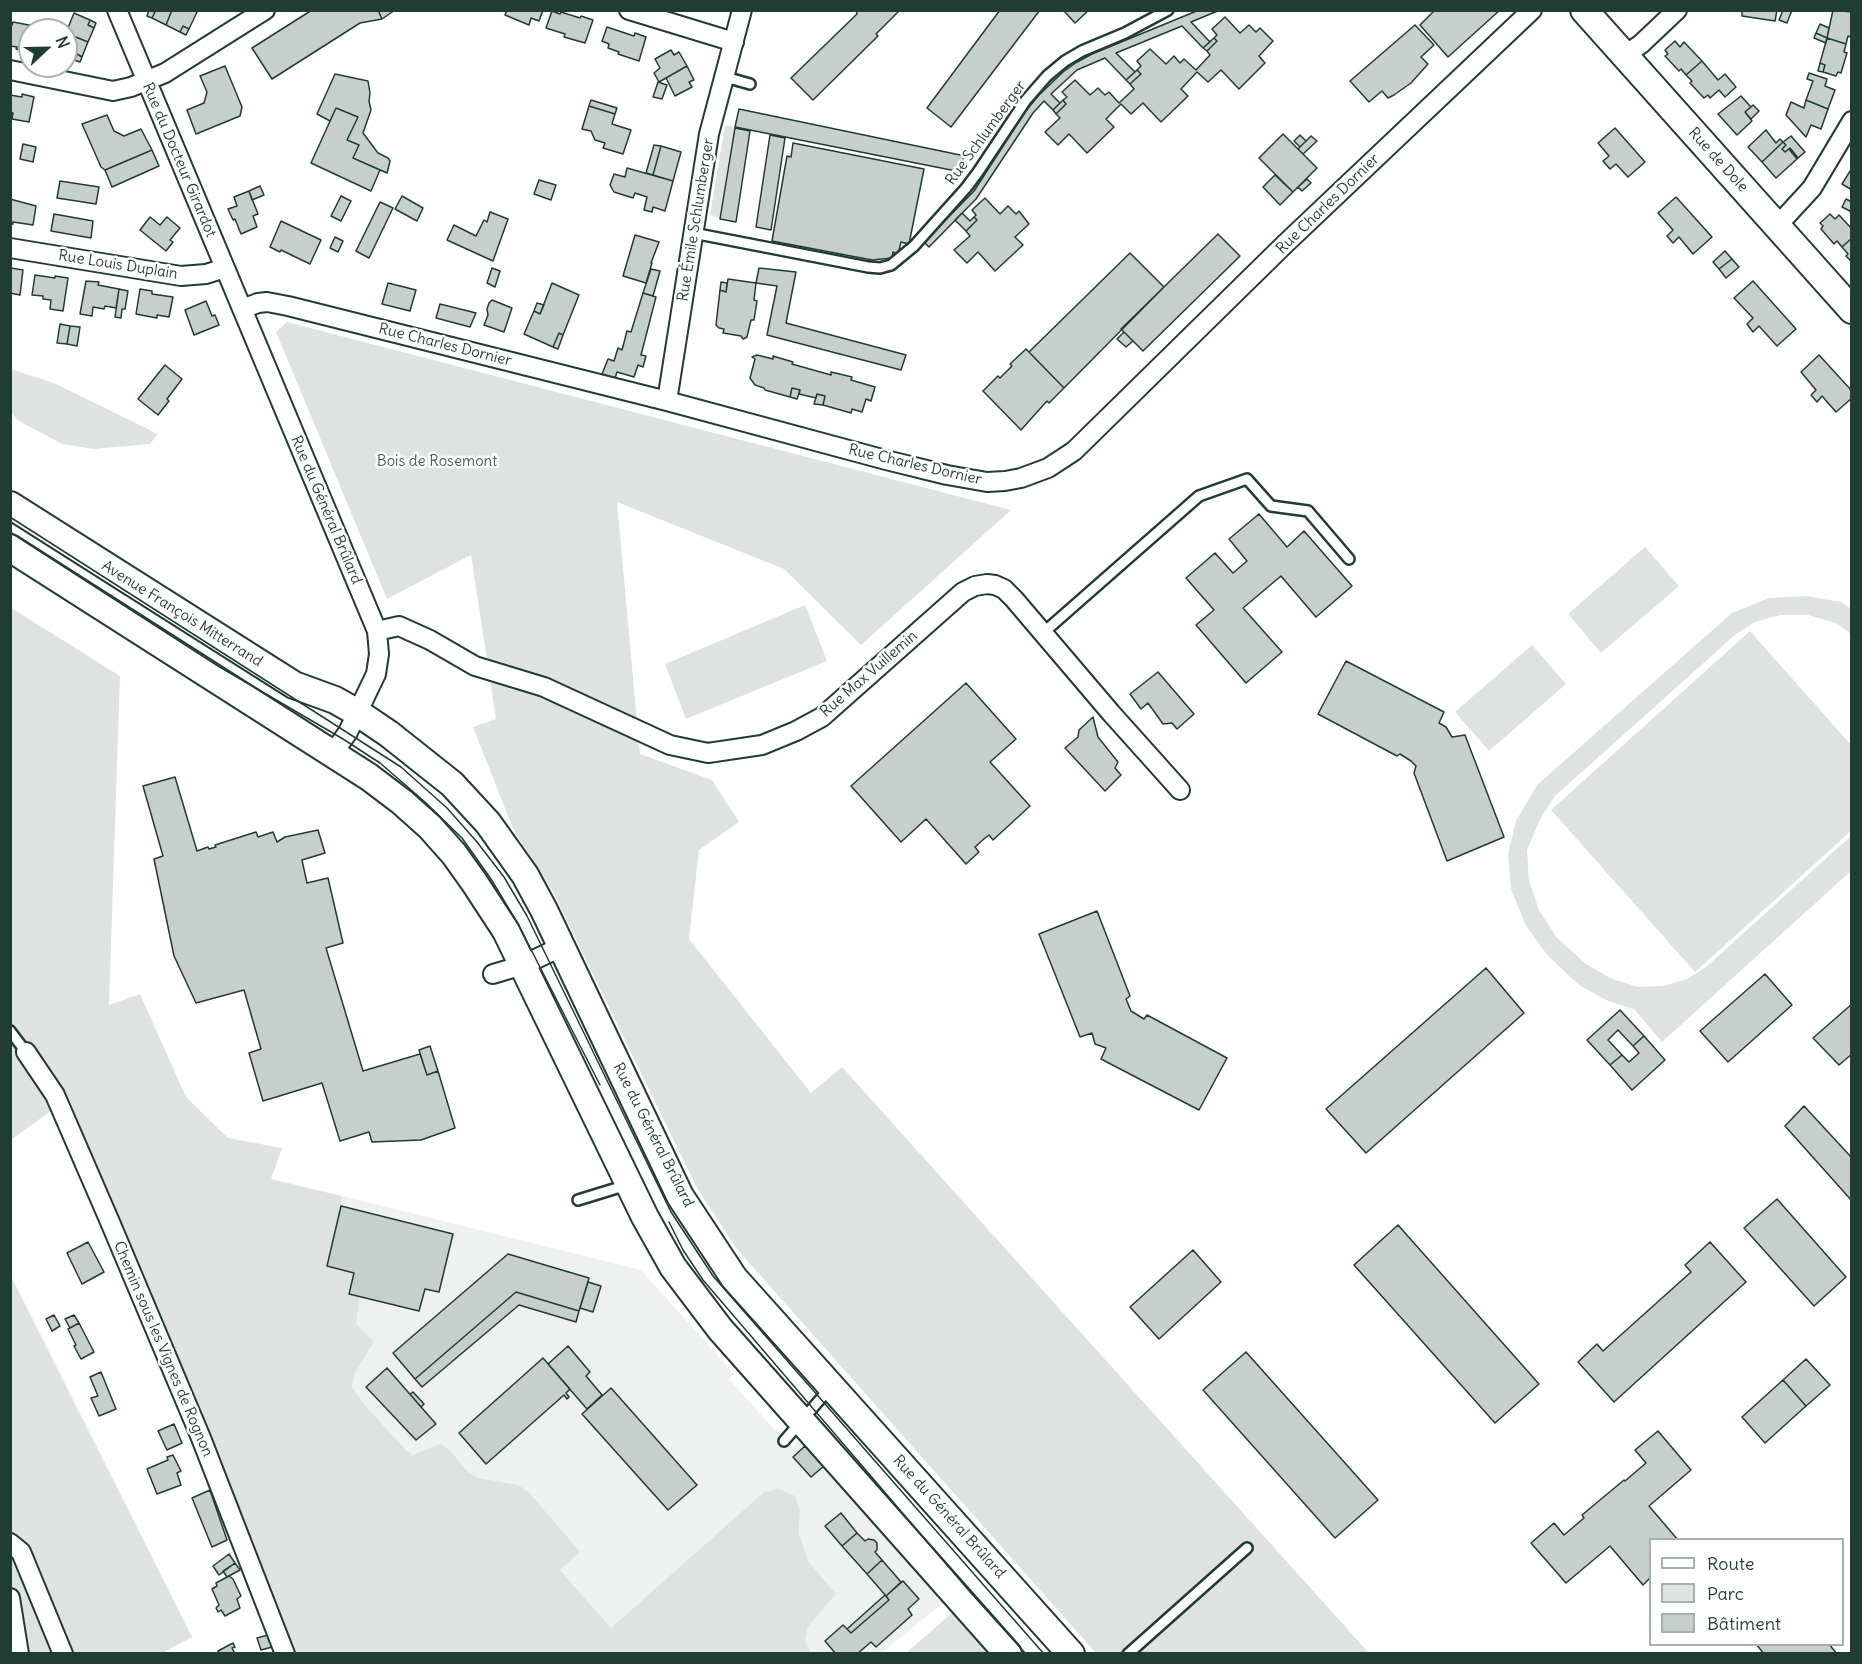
<!DOCTYPE html>
<meta charset="utf-8">
<style>
body{margin:0}
#map{position:relative;width:1862px;height:1664px;overflow:hidden;background:#fff;font-family:Delius,sans-serif}
canvas{display:block}
.frame{position:absolute;inset:0;border:12px solid #1f3d34;pointer-events:none}
.legend{position:absolute;left:1649px;top:1538px;width:195px;height:108px;box-sizing:border-box;background:#fff;border:2px solid #a5b1ae;margin:0;padding:8px 10px;list-style:none;font-size:18px;color:#1f3d34}
.legend li{display:flex;align-items:center;gap:12px;height:30px}
.legend b{width:30px;border:2px solid #a5b1ae}
.north{position:absolute;left:18px;top:18px;width:60px;height:60px;box-sizing:border-box;background:#fff;border:2px solid #a5b1ae;border-radius:50%;rotate:68deg;font-size:16px;font-weight:700;line-height:24px;text-align:center;color:#1f3d34}
.north::after{content:'';display:block;margin:auto;width:21px;height:27px;background:#1f3d34;clip-path:polygon(50% 0,100% 100%,50% 72%,0 100%)}
</style>
<div id="map">
<canvas width="1862" height="1664"></canvas>
<div class="frame"></div>
<ul class="legend">
<li><b style="height:8px;background:#fff"></b>Route</li>
<li><b style="height:16px;background:#dee3e2"></b>Parc</li>
<li><b style="height:16px;background:#c7cfcc"></b>Bâtiment</li>
</ul>
<div class="north">N</div>
</div>
<script>
const g = document.querySelector('canvas').getContext('2d');
g.lineJoin = 'round';
function fillPath(path, color) { g.fillStyle = color; g.fill(path, 'evenodd'); }
const shape = rows => new Path2D(rows.map(r => 'M' + r).join(''));
function strokePath(path, color, width, dash) { g.strokeStyle = color; g.lineWidth = width; g.lineCap = dash ? 'butt' : 'round'; g.setLineDash(dash || []); g.stroke(path); }
function write(font, color, halo, rows, align = 'center') {
  g.font = font + ' Delius,sans-serif'; g.lineWidth = 5; g.setLineDash([]); g.textBaseline = 'middle'; g.strokeStyle = halo; g.fillStyle = color; for (const [text, x, y, turn = 0] of rows) {
    g.save(); g.translate(x, y); g.rotate((+turn || 0) * Math.PI / 180); g.textAlign = isNaN(turn) ? turn : align; if (halo) g.strokeText(text, 0, 0); g.fillText(text, 0, 0); g.restore();
  }
}
fillPath(shape([
 [342,1196,641,1270,734,1374,729,1379,791,1448,800,1441,944,1602,882,1653,811,1653,805,1641,808,1627,836,1594,808,1561,799,1534,800,1510,764,1492,611,1628,560,1570,579,1552,528,1491,518,1485,479,1478,468,1472,449,1449,424,1451,413,1455,405,1449,363,1403,352,1387,355,1373,374,1342,355,1324,360,1297,327,1266,341,1206]
]), '#eef1f0');
fillPath(shape([
 [725,125,735,127,720,219,710,215],
 [287,322,1011,510,861,645,784,569,617,502,640,754,712,780,739,822,699,850,689,939,811,1093,842,1067,1369,1653,1096,1653,736,1248,697,1188,553,892,514,831,473,727,496,719,471,555,387,599,276,332],
 [11,369,54,383,158,434,150,444,93,449,62,444,17,420,11,412],
 [1645,547,1679,586,1601,653,1568,614],
 [1807,596,1841,602,1851,609,1851,634,1836,623,1808,615,1780,615,1755,622,1736,634,1555,796,1540,819,1527,850,1529,880,1539,910,1557,938,1586,964,1612,979,1638,987,1664,986,1687,979,1706,967,1851,836,1851,871,1662,1042,1634,1009,1608,1001,1579,985,1548,956,1526,926,1511,889,1508,854,1516,821,1537,785,1732,613,1769,598],
 [805,605,827,661,686,719,665,664],
 [10,607,120,676,109,1005,140,994,186,1097,228,1138,282,1148,271,1179,342,1196,341,1206,327,1266,354,1273,350,1294,360,1296,356,1324,374,1342,355,1373,352,1387,363,1403,405,1449,413,1455,440,1444,449,1449,468,1472,479,1478,518,1485,528,1491,580,1552,560,1570,611,1628,764,1492,779,1489,795,1496,800,1510,799,1534,808,1561,836,1594,808,1627,805,1641,811,1653,294,1653,66,1100,11,1140],
 [1750,631,1851,745,1851,831,1695,972,1551,810],
 [1532,645,1566,684,1489,751,1455,712],
 [10,1274,192,1637,162,1653,11,1653],
 [954,1611,991,1654,905,1654]
]), '#dee3e2');
const building = shape([
 [149,10,155,12,152,18,147,16,149,10],
 [152,10,172,10,166,25,152,18,155,12,152,10],
 [172,10,198,10,189,29,183,26,180,32,166,25,172,10],
 [378,10,382,19,360,23,272,79,252,48,312,10,378,10],
 [378,10,395,10,382,19,378,10],
 [507,10,543,10,539,21,531,18,529,25,505,15,507,10],
 [856,10,900,10,876,34,878,36,813,100,791,78,857,14,856,10],
 [1000,10,1040,10,951,127,927,108,1000,10],
 [1063,10,1089,10,1075,23,1063,10],
 [1199,10,1220,10,1191,22,1210,42,1203,48,1182,26,1116,53,1135,72,1126,80,1105,58,1077,70,1051,94,1060,103,1053,110,1044,101,1033,113,976,199,929,247,924,242,974,191,1025,112,1039,95,1063,72,1077,62,1092,54,1199,10],
 [1435,10,1500,10,1448,57,1420,25,1435,10],
 [1742,10,1777,10,1775,21,1742,16,1742,10],
 [1783,10,1792,10,1787,23,1779,20,1783,10],
 [1833,10,1852,12,1852,34,1851,37,1848,36,1846,44,1827,38,1833,10],
 [552,11,560,14,561,12,580,18,581,16,593,20,585,43,564,37,565,34,546,28,552,11],
 [74,13,90,20,88,25,94,28,88,42,66,33,74,13],
 [1225,17,1240,33,1249,25,1256,32,1260,28,1273,41,1259,56,1265,63,1239,89,1221,70,1208,82,1197,72,1181,89,1188,96,1161,122,1143,103,1131,114,1121,104,1106,119,1114,127,1087,153,1069,134,1058,145,1045,132,1060,118,1056,114,1066,104,1063,100,1067,97,1062,92,1075,80,1090,95,1098,88,1105,95,1109,92,1119,103,1134,89,1130,84,1141,74,1137,70,1141,66,1137,61,1150,49,1166,64,1174,56,1180,63,1184,59,1196,70,1210,55,1207,51,1217,41,1214,38,1217,35,1212,29,1225,17],
 [90,20,96,23,94,28,88,25,90,20],
 [13,22,34,26,33,30,30,30,29,52,16,49,17,47,10,46,10,25,12,25,13,22],
 [1820,24,1829,28,1827,38,1816,33,1820,24],
 [1415,25,1434,45,1421,57,1428,64,1411,83,1394,95,1388,98,1382,91,1369,102,1350,81,1415,25],
 [183,26,189,29,186,35,180,32,183,26],
 [607,27,634,36,635,33,646,37,639,61,618,54,619,52,608,48,609,44,602,41,607,27],
 [66,33,88,42,82,57,77,54,74,60,66,56,66,33],
 [1816,33,1827,38,1826,43,1814,38,1816,33],
 [1214,38,1217,41,1207,51,1203,48,1214,38],
 [1827,38,1846,44,1844,52,1847,53,1841,73,1838,72,1836,76,1823,72,1825,65,1820,63,1827,38],
 [1675,41,1680,47,1684,42,1702,61,1686,75,1681,69,1679,71,1665,56,1668,54,1665,50,1675,41],
 [671,50,674,55,679,52,687,66,659,82,654,73,660,68,655,59,671,50],
 [77,54,82,57,80,62,74,60,77,54],
 [1702,61,1718,80,1725,74,1736,87,1725,97,1719,90,1710,98,1708,95,1704,98,1690,83,1692,81,1686,75,1702,61],
 [1820,63,1825,65,1823,72,1818,71,1820,63],
 [225,66,242,107,240,116,196,134,187,110,204,103,207,92,200,76,225,66],
 [687,66,694,80,689,82,692,87,675,96,666,78,687,66],
 [1137,70,1141,74,1130,84,1126,80,1137,70],
 [1809,73,1827,79,1825,86,1835,90,1828,109,1806,100,1813,81,1807,79,1809,73],
 [335,74,368,81,370,93,369,101,371,110,363,133,378,153,388,158,390,161,387,173,353,158,359,145,347,140,358,117,336,108,330,121,317,114,335,74],
 [658,82,667,85,662,99,653,97,658,82],
 [22,94,34,97,29,122,12,119,13,113,10,112,10,95,22,97,22,94],
 [1741,96,1751,107,1745,112,1752,121,1737,135,1718,114,1741,96],
 [591,100,617,108,615,114,589,106,591,100],
 [1063,100,1066,104,1056,114,1053,110,1063,100],
 [1806,100,1828,109,1821,129,1811,125,1806,137,1786,115,1791,102,1804,108,1806,100],
 [1753,105,1759,111,1751,119,1745,112,1753,105],
 [589,106,615,114,612,124,631,130,623,154,603,148,605,143,595,140,591,131,582,129,589,106],
 [336,108,358,117,347,140,359,145,353,158,380,170,371,191,311,163,336,108],
 [739,109,965,156,956,171,735,127,739,109],
 [107,115,114,131,124,136,141,129,152,150,105,170,101,167,82,124,107,115],
 [735,128,750,131,736,222,720,219,735,128],
 [1615,128,1645,162,1628,177,1616,164,1610,169,1603,161,1609,156,1598,143,1615,128],
 [1766,130,1776,143,1780,139,1783,142,1762,162,1748,147,1766,130],
 [1283,134,1317,168,1293,192,1259,158,1283,134],
 [770,135,785,138,771,230,756,227,770,135],
 [1300,135,1306,141,1300,147,1294,141,1300,135],
 [1311,136,1317,141,1303,154,1298,149,1311,136],
 [1791,136,1805,152,1798,158,1790,148,1785,152,1782,149,1786,145,1783,142,1791,136],
 [1783,142,1786,145,1782,149,1785,152,1789,149,1797,159,1776,178,1762,162,1783,142],
 [793,143,924,169,909,244,901,242,898,254,893,252,892,258,872,260,772,241,787,156,791,157,793,143],
 [23,144,36,147,33,162,20,159,23,144],
 [654,145,661,146,653,175,646,173,654,145],
 [661,146,681,152,673,181,653,175,661,146],
 [152,150,159,166,112,187,105,170,152,150],
 [627,168,673,181,665,211,653,207,652,212,644,210,647,197,635,193,633,198,614,192,610,185,614,174,625,177,627,168],
 [1852,168,1852,190,1842,184,1852,168],
 [1275,175,1293,192,1280,205,1263,187,1275,175],
 [1307,179,1311,183,1302,191,1298,187,1307,179],
 [539,180,556,185,551,200,534,194,539,180],
 [60,181,99,187,96,204,57,198,60,181],
 [260,186,264,195,252,200,249,191,260,186],
 [249,191,258,214,253,216,257,227,241,234,235,219,233,220,228,209,237,206,234,197,249,191],
 [341,196,351,201,341,221,331,216,341,196],
 [402,196,423,208,417,221,395,209,402,196],
 [1676,197,1712,237,1693,254,1679,237,1673,243,1667,236,1673,230,1658,213,1676,197],
 [985,198,1000,214,1008,206,1016,214,1019,211,1029,224,1015,237,1023,245,995,271,978,252,967,263,954,250,970,236,966,231,977,220,974,217,976,215,972,210,985,198],
 [10,199,36,206,33,225,13,222,13,224,10,224,10,199],
 [1846,199,1852,202,1852,212,1842,207,1846,199],
 [380,202,393,208,369,258,356,251,380,202],
 [490,212,508,219,493,261,447,240,454,225,476,236,484,220,487,222,490,212],
 [962,213,970,221,974,217,977,220,966,231,955,220,962,213],
 [54,214,93,221,91,238,51,231,54,214],
 [1830,214,1835,219,1839,215,1852,229,1852,238,1842,247,1837,241,1834,244,1821,229,1823,226,1820,223,1830,214],
 [150,217,160,225,167,217,180,228,170,240,173,242,166,251,140,230,150,217],
 [281,221,321,240,310,264,281,250,280,252,270,247,281,221],
 [1218,234,1240,256,1143,351,1121,329,1218,234],
 [635,235,659,242,651,263,652,263,646,283,623,276,635,235],
 [335,237,343,241,338,252,330,248,335,237],
 [1852,238,1852,262,1846,256,1848,254,1842,247,1852,238],
 [1725,251,1732,259,1719,269,1713,262,1725,251],
 [1130,253,1164,287,1064,388,1029,352,1130,253],
 [1732,259,1739,267,1726,278,1719,269,1732,259],
 [11,268,23,270,20,295,10,293,11,268],
 [492,268,500,271,495,287,487,283,492,268],
 [759,268,796,272,786,323,906,355,901,370,767,335,777,286,756,283,759,268],
 [651,269,660,271,653,296,643,293,651,269],
 [35,275,55,278,55,276,68,278,63,311,50,309,51,300,43,299,43,296,32,295,35,275],
 [728,279,756,283,754,300,757,301,754,320,751,320,747,337,743,339,741,336,723,333,724,329,719,328,716,325,720,290,726,292,728,279],
 [86,281,99,282,98,285,119,289,116,308,105,306,104,309,93,307,92,316,80,314,86,281],
 [1753,281,1796,329,1777,346,1759,326,1753,332,1747,324,1753,318,1734,298,1753,281],
 [721,282,727,283,726,292,720,290,721,282],
 [388,283,416,290,410,311,382,304,388,283],
 [552,283,579,295,563,335,559,333,553,347,524,334,534,311,540,314,552,283],
 [119,289,128,291,125,309,122,309,121,318,115,317,119,289],
 [140,289,152,291,152,294,173,297,169,317,157,315,157,318,136,314,140,289],
 [643,293,656,297,641,355,646,356,643,367,638,365,634,377,617,372,615,378,602,374,608,359,614,361,618,348,622,350,627,331,631,332,643,293],
 [492,300,512,308,504,332,484,325,488,315,487,309,489,303,492,300],
 [206,301,212,316,215,315,219,325,194,335,185,310,206,301],
 [537,303,544,305,540,314,534,311,537,303],
 [440,304,476,313,470,327,436,318,440,304],
 [60,324,70,326,67,344,57,343,60,324],
 [70,326,80,327,77,346,67,344,70,326],
 [1124,332,1133,341,1126,347,1117,339,1124,332],
 [559,333,563,335,558,349,553,347,559,333],
 [1026,349,1064,388,1049,403,1047,401,1021,430,983,391,998,376,1000,378,1012,366,1010,364,1026,349],
 [757,355,773,359,773,356,793,362,792,364,831,375,831,372,852,377,851,380,875,387,871,401,866,399,862,412,852,409,851,413,823,405,825,396,817,394,816,398,799,394,800,390,792,388,790,397,765,390,764,388,755,385,750,378,755,359,752,357,757,355],
 [1819,355,1852,391,1852,398,1836,412,1822,396,1817,402,1811,395,1816,390,1801,372,1819,355],
 [165,365,182,379,167,399,169,401,158,415,138,399,165,365],
 [792,388,800,390,797,399,790,397,792,388],
 [817,394,825,396,823,405,814,404,817,394],
 [1259,514,1287,547,1304,531,1352,586,1316,617,1281,576,1243,608,1282,652,1246,683,1196,625,1214,610,1186,578,1215,553,1233,573,1247,561,1229,539,1259,514],
 [1346,661,1444,712,1439,723,1446,727,1452,737,1465,735,1504,837,1447,861,1414,773,1416,766,1411,761,1400,754,1397,756,1318,714,1346,661],
 [1158,672,1194,714,1177,729,1172,723,1163,724,1148,703,1141,709,1130,694,1158,672],
 [966,683,1016,739,990,762,1030,806,993,840,989,835,985,838,975,847,979,852,966,864,926,819,901,842,851,786,966,683],
 [1093,717,1098,737,1118,762,1115,768,1121,775,1105,791,1065,748,1078,737,1079,730,1093,717],
 [175,777,197,851,208,847,209,849,216,847,215,845,256,832,258,837,273,832,277,842,285,837,318,830,325,853,302,860,307,883,328,878,343,943,326,948,363,1071,420,1054,427,1075,438,1071,455,1128,421,1140,372,1142,369,1132,340,1141,322,1083,263,1101,249,1053,261,1049,244,990,196,1003,174,956,154,859,163,856,143,786,175,777],
 [1097,911,1130,996,1126,999,1131,1011,1144,1019,1147,1015,1227,1058,1199,1110,1101,1059,1106,1048,1095,1044,1092,1033,1080,1037,1039,934,1097,911],
 [1486,968,1524,1013,1366,1153,1326,1109,1486,968],
 [1765,974,1792,1005,1728,1062,1700,1031,1765,974],
 [1852,1004,1852,1054,1839,1065,1813,1038,1852,1004],
 [1620,1010,1644,1036,1633,1046,1618,1030,1608,1040,1622,1055,1610,1065,1587,1040,1620,1010],
 [1644,1036,1665,1060,1632,1090,1610,1065,1622,1055,1629,1062,1639,1053,1633,1046,1644,1036],
 [430,1046,438,1071,427,1075,419,1050,430,1046],
 [1804,1106,1852,1158,1852,1201,1785,1126,1804,1106],
 [1777,1199,1846,1277,1814,1306,1744,1228,1777,1199],
 [341,1206,453,1234,439,1292,425,1289,419,1311,349,1294,354,1273,327,1266,341,1206],
 [1398,1225,1539,1384,1495,1423,1354,1265,1398,1225],
 [88,1242,104,1272,82,1284,67,1253,88,1242],
 [1710,1242,1746,1282,1614,1402,1578,1362,1597,1344,1603,1351,1691,1272,1685,1265,1710,1242],
 [1193,1250,1221,1282,1159,1339,1130,1307,1193,1250],
 [508,1254,589,1278,579,1311,516,1292,415,1379,393,1353,508,1254],
 [588,1282,601,1286,593,1312,580,1308,588,1282],
 [516,1292,579,1311,576,1322,519,1305,422,1387,415,1379,516,1292],
 [54,1315,60,1326,52,1331,46,1319,54,1315],
 [74,1315,79,1323,70,1328,65,1319,74,1315],
 [79,1323,94,1352,81,1359,74,1346,76,1345,68,1329,79,1323],
 [568,1346,590,1372,586,1376,602,1395,587,1409,548,1364,568,1346],
 [1246,1352,1378,1500,1335,1538,1203,1390,1246,1352],
 [543,1358,570,1389,566,1393,569,1397,567,1399,564,1395,486,1464,459,1433,543,1358],
 [1806,1359,1830,1385,1806,1406,1783,1380,1806,1359],
 [387,1368,436,1424,416,1440,366,1387,387,1368],
 [101,1372,116,1409,99,1416,91,1398,98,1396,90,1377,101,1372],
 [1783,1380,1806,1406,1765,1443,1742,1417,1783,1380],
 [611,1388,697,1485,668,1510,582,1414,611,1388],
 [413,1392,424,1404,421,1407,410,1394,413,1392],
 [174,1424,182,1443,167,1450,158,1431,174,1424],
 [1658,1431,1691,1470,1649,1506,1678,1540,1650,1540,1650,1578,1643,1585,1610,1546,1566,1583,1531,1543,1554,1523,1564,1535,1584,1518,1582,1515,1624,1480,1625,1481,1646,1463,1635,1450,1658,1431],
 [805,1446,824,1466,811,1477,793,1457,805,1446],
 [173,1455,181,1471,177,1473,181,1485,157,1494,147,1469,168,1460,167,1457,173,1455],
 [210,1490,227,1540,212,1547,192,1498,210,1490],
 [841,1513,857,1533,842,1546,825,1526,841,1513],
 [857,1533,865,1541,868,1539,874,1540,877,1543,877,1550,875,1552,882,1560,867,1574,842,1546,857,1533],
 [229,1554,235,1563,219,1575,213,1566,229,1554],
 [882,1560,901,1582,886,1596,867,1574,882,1560],
 [235,1563,240,1570,227,1577,223,1571,235,1563],
 [229,1576,233,1579,241,1596,237,1599,240,1608,225,1616,221,1610,218,1612,216,1608,219,1605,212,1589,217,1586,216,1583,229,1576],
 [903,1581,919,1599,908,1609,912,1615,876,1647,871,1642,857,1654,836,1654,825,1641,843,1625,851,1633,889,1600,886,1596,903,1581],
 [885,1595,889,1600,851,1633,847,1629,885,1595],
 [268,1635,272,1647,261,1650,257,1638,268,1635],
 [233,1643,235,1647,232,1648,235,1654,219,1654,218,1651,233,1643],
 [1756,1644,1829,1644,1837,1654,1764,1654,1756,1644]
]);
fillPath(building, '#c7cfcc');
strokePath(building, '#1f3d34', 1.5);
const lane = shape([
 [725,77,750,84],
 [693,233,868,267,880,268,891,265,914,246,966,188,978,172,1026,100,1047,76,1065,61,1082,51,1125,33,1168,10],
 [1043,633,1199,496,1247,479,1271,506,1308,511,1349,559],
 [10,1031,26,1052],
 [578,1200,627,1185],
 [784,1441,830,1388],
 [1128,1654,1247,1548]
]);
const street = shape([
 [117,10,377,631,379,654,376,674,348,732,332,755],
 [629,10,734,42],
 [1624,56,1641,44,1677,10],
 [10,70,113,91,131,87,165,73,265,10],
 [1777,226,1812,188,1852,121],
 [10,248,181,276,206,274,225,268],
 [242,309,258,303,267,302,288,306,667,401,886,460,947,475,987,482,1005,481,1021,478,1048,468,1074,451,1285,244,1532,10],
 [667,401,709,134,742,10],
 [377,631,399,626,430,640,475,666,544,687,670,745,708,753,762,745,796,731,822,717,963,592,975,586,987,584,995,585,1004,589,1014,599,1111,713,1180,790],
 [493,974,523,965,561,947],
 [26,1052,55,1095,110,1222,201,1438,285,1654],
 [10,1543,21,1552,63,1654],
 [10,1598,19,1654]
]);
const secondary = shape([
 [1584,10,1852,310],
 [10,505,294,685,335,700,358,713,389,734,452,784,488,823,525,875,544,910,680,1196,734,1278,1071,1654],
 [10,548,369,777,402,802,430,827,454,854,474,882,506,931,645,1217,673,1267,720,1329,1008,1654]
]);
strokePath(lane, '#1f3d34', 14);
strokePath(street, '#1f3d34', 22);
strokePath(secondary, '#1f3d34', 30);
strokePath(lane, '#fff', 9);
strokePath(street, '#fff', 18);
strokePath(secondary, '#fff', 26);
strokePath(shape([
 [10,517,401,767,447,808,477,842,504,877,527,916,671,1212,713,1276,1044,1654],
 [10,532,218,666,343,739,380,763,425,802,462,838,491,879,518,924,600,1085],
 [669,1222,683,1250,703,1280,971,1593,1026,1654]
]), '#1f3d34', 1.5);
write('15px', '#1f3d34', '#fff', [
 ["Rue Schlumberger",986,133,-54],
 ["Rue du Docteur Girardot",179,160,67],
 ["Rue de Dole",1718,160,48],
 ["Rue Charles Dornier",1328,204,-44],
 ["Rue Émile Schlumberger",696,220,-81],
 ["Rue Louis Duplain",118,265,9],
 ["Rue Charles Dornier",445,345,14],
 ["Rue Charles Dornier",915,465,13],
 ["Rue du Général Brûlard",326,510,67],
 ["Avenue François Mitterrand",182,614,32],
 ["Rue Max Vuillemin",869,674,-41],
 ["Rue du Général Brûlard",653,1135,63],
 ["Chemin sous les Vignes de Rognon",163,1349,67],
 ["Rue du Général Brûlard",949,1517,48]
]);
write('15px', '#455e57', '#fff', [
 ["Bois de Rosemont",437,462]
]);
</script>
